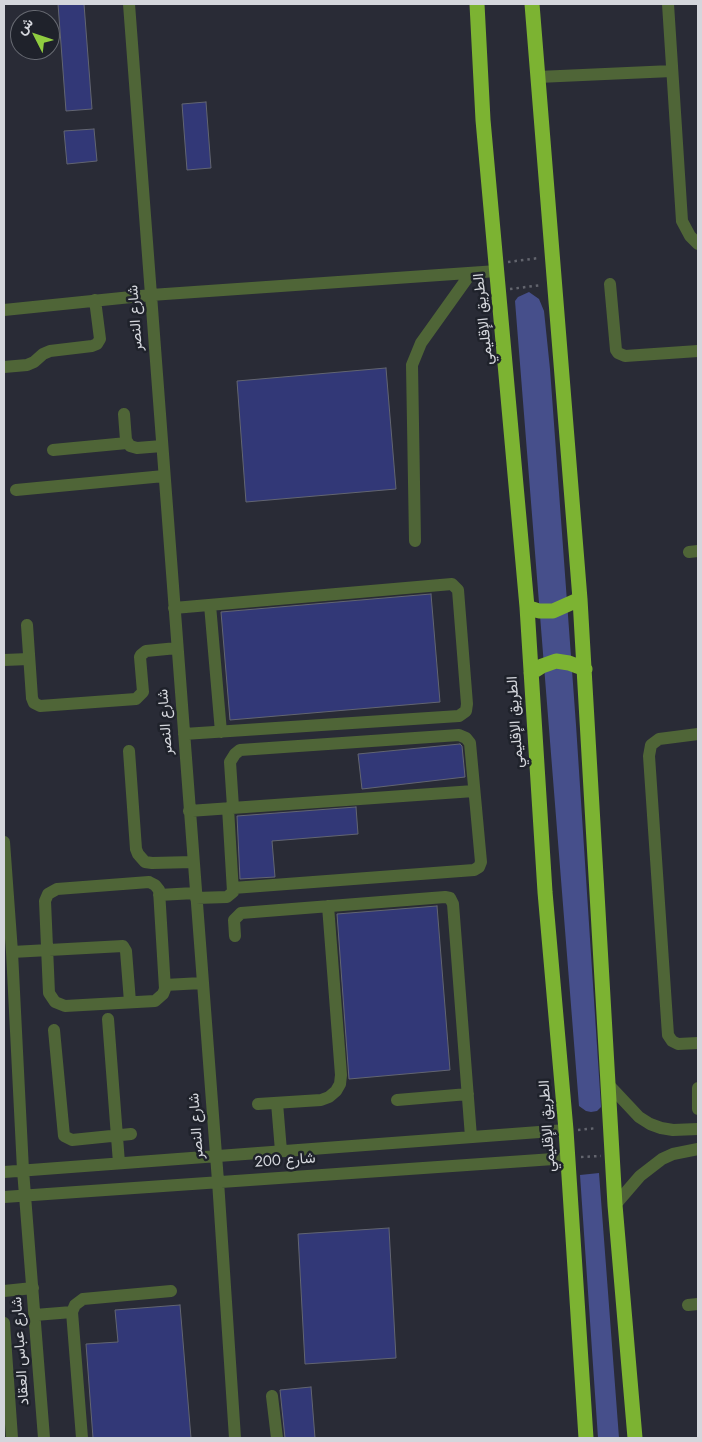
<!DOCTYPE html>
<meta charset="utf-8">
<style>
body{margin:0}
#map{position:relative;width:702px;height:1442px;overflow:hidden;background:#292b36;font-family:Jost,Vazirmatn,sans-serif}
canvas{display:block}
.frame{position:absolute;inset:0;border:5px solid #d4d6dc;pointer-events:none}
.north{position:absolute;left:10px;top:10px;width:50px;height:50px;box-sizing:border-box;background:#1f222b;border:1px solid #676a72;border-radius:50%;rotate:311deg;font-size:14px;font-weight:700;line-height:20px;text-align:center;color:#d4d6dc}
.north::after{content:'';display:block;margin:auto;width:18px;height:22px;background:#90cd40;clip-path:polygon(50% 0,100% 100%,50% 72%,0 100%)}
</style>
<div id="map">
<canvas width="702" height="1442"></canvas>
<div class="frame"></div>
<div class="north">ش</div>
</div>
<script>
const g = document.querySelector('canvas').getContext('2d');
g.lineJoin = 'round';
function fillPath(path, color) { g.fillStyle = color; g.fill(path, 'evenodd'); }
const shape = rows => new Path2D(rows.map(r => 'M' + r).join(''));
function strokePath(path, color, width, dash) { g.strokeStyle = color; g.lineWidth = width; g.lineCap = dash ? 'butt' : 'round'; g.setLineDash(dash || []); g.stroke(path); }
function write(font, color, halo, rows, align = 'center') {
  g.font = font + ' Jost,Vazirmatn,sans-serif'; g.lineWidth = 5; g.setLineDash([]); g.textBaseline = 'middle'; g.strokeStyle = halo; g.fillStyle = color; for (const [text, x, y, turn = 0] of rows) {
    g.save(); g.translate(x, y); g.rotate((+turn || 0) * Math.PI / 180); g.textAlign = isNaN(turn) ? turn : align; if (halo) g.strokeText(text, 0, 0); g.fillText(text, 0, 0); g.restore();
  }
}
fillPath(shape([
 [529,292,539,299,544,311,550,369,576,725,601,1107,597,1111,591,1112,586,1111,579,1106,515,301,518,297],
 [599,1173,619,1438,598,1438,580,1175]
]), '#464f8b');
const building = shape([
 [58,4,84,4,92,109,66,111,58,4],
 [206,102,211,168,187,170,182,104,206,102],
 [94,129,97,161,67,164,64,131,94,129],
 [386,368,396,489,246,502,237,381,386,368],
 [431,594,440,702,230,720,221,612,431,594],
 [460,744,462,746,465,777,362,789,358,754,460,744],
 [356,807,358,834,272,841,275,877,240,879,237,816,356,807],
 [437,906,450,1070,349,1079,337,914,437,906],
 [389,1228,396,1358,305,1364,298,1234,389,1228],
 [180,1305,191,1438,93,1438,86,1344,118,1342,115,1310,180,1305],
 [311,1387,315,1438,285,1438,280,1390,311,1387]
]);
fillPath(building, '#323877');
strokePath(building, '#626571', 1);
strokePath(shape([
 [508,262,539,258],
 [510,289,542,285],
 [578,1130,597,1128],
 [581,1157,601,1156]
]), '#63656e', 2.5, [2.5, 4]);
strokePath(shape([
 [129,4,218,1181,235,1438],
 [668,4,682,221,690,236,698,244],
 [538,77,672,71],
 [610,284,616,350,618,353,625,356,698,351],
 [4,310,151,295,497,271],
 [4,367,27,365,34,362,43,354,50,351,92,346,97,344,100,339,95,300],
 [124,414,126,440,130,446,137,448,162,446],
 [53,450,127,443],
 [16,490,164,476],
 [415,541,412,365,421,343,471,273],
 [689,552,698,551],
 [210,605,221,732],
 [174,608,452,584,458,590,467,704,466,711,459,716,184,734],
 [27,625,32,698,34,703,40,706,136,699,143,692,140,657,141,655,146,651,177,648],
 [4,660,29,659],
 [698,734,659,739,651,745,649,756,668,1035,672,1041,678,1044,698,1043],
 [129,751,136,849,138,854,145,862,152,863,193,862],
 [233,807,230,762,235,754,240,750,459,735,466,738,470,743,481,862,479,867,474,870,233,888],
 [189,811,474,791],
 [4,842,12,952,23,1170,44,1438],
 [149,882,155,885,159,890,165,989,163,994,155,1001,65,1006,55,1002,49,993,45,901,48,894,57,889,149,882],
 [159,895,195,893],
 [196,898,227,897,233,892,228,808],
 [235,936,234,920,241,913,445,897,450,898,453,904,471,1137],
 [12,952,123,946,126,951,130,1002],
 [165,985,202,983],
 [108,1019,119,1163],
 [54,1030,64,1136,72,1140,131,1134],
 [608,1084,639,1117,650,1124,661,1128,673,1130,698,1129],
 [698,1088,698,1109],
 [397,1100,468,1094],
 [277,1103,281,1151],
 [258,1104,321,1100,329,1097,336,1091,340,1084,341,1075,328,906],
 [4,1172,566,1130],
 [4,1197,568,1158],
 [615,1205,640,1176,662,1159,673,1154,698,1149],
 [4,1291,33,1288],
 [688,1305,698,1304],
 [35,1315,72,1312],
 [4,1323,12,1438],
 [272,1396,277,1438],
 [82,1438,72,1312,75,1305,83,1299,171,1291]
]), '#4f6537', 12);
strokePath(shape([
 [477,4,483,120,527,607,545,892,566,1130,586,1438],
 [532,4,580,599,615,1205,635,1438],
 [527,607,539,611,553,611,580,599],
 [531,673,542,666,556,661,569,663,585,669]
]), '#7cb332', 15);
write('15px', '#d4d6dc', '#1f222b', [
 ["شارع النصر",136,318,-94],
 ["الطريق الإقليمي",484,319,-96],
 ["شارع النصر",166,722,-94],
 ["الطريق الإقليمي",516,722,-94],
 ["شارع النصر",197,1126,-94],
 ["الطريق الإقليمي",548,1126,-94],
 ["شارع 200",285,1161,-4],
 ["شارع عباس العقاد",21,1351,-94]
]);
</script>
